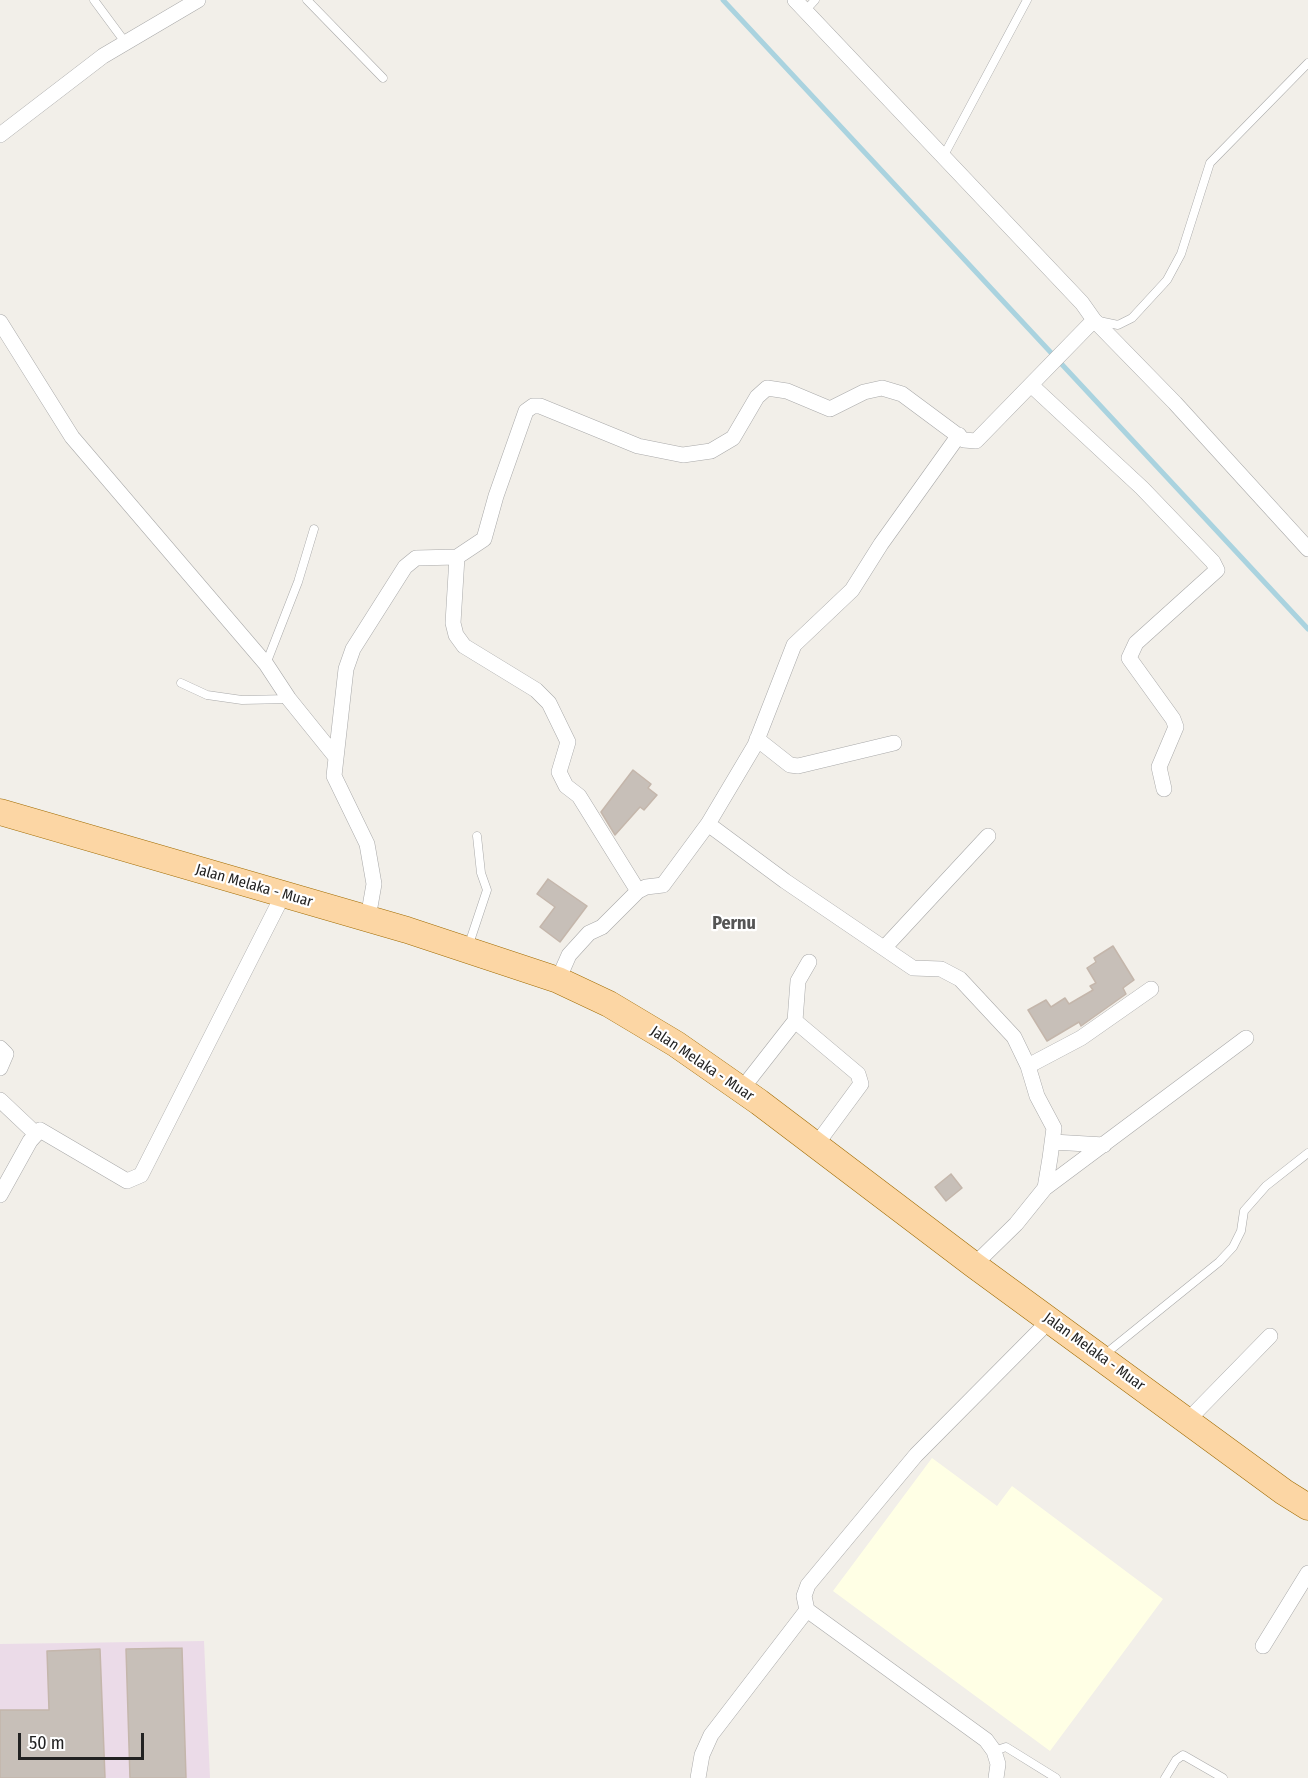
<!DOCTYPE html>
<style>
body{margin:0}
#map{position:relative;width:1308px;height:1778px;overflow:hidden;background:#f2efe9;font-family:"Fira Sans Condensed",sans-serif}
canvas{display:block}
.scale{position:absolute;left:18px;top:1733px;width:126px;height:27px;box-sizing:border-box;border:3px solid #222;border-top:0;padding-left:8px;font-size:18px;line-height:21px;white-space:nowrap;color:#222;-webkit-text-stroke:4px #fff;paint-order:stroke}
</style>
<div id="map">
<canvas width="1308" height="1778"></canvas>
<div class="scale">50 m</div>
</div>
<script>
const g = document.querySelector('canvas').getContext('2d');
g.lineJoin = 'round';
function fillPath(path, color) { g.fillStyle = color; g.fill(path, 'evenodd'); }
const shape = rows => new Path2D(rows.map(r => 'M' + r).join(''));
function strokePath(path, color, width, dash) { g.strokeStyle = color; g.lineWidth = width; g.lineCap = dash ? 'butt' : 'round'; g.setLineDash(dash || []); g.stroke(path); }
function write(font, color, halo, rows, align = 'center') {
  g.font = font + ' "Fira Sans Condensed",sans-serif'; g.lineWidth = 4.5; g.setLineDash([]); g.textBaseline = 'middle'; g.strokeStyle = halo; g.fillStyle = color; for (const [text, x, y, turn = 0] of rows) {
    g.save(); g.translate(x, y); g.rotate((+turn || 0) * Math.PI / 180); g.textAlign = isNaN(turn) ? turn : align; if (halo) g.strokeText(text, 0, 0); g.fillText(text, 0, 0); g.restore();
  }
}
fillPath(shape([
 [204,1641,210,1778,0,1778,0,1644]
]), '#ebdbe8');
fillPath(shape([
 [932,1458,997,1506,1012,1486,1163,1599,1050,1751,833,1591]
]), '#ffffe5');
strokePath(shape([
 [723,0,1308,629]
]), '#aad3df', 5);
const building = shape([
 [633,770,651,784,648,788,657,795,644,810,640,807,615,835,601,812,633,770],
 [548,879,587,906,560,942,540,927,555,907,537,894,548,879],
 [1113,946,1134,980,1123,988,1126,994,1081,1026,1079,1022,1047,1041,1028,1010,1046,1000,1051,1007,1065,998,1069,1004,1093,990,1090,986,1096,983,1087,968,1096,962,1094,958,1113,946],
 [951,1174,962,1188,946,1201,935,1187,951,1174],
 [182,1648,186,1778,130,1778,126,1649,182,1648],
 [100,1649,105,1778,0,1778,0,1710,49,1710,47,1651,100,1649]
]);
fillPath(building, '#c7bfb8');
strokePath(building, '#c4b6ab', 1.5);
const lane = shape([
 [94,0,125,42],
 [307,0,383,78],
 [805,11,815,0],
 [943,157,1027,0],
 [1099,321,1118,325,1132,318,1167,280,1181,254,1210,163,1308,63],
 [266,664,298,582,314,529],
 [181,683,207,695,242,700,289,699],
 [468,947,487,890,481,873,477,836],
 [1104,1355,1219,1262,1233,1247,1241,1231,1244,1211,1266,1186,1308,1153],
 [994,1751,1006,1747,1056,1778],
 [1165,1778,1176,1760,1183,1755,1223,1778]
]);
const street = shape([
 [795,0,1082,303,1094,320,1175,403,1308,549],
 [0,135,103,56,198,0],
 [0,322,72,437,266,664,289,699,335,756],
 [1031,385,1142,488,1213,562,1217,570,1136,643,1129,658,1173,719,1176,727,1159,767,1164,789],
 [457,557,453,623,456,635,464,646,536,690,549,703,568,742,559,772,566,786,579,796,638,891],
 [757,739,790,765,798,766,894,743],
 [708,824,785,881,913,968,941,969,960,979,1014,1037,1028,1066,1037,1096,1054,1128,1050,1158,1045,1188,1016,1224,974,1265],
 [368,918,374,884,367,844,334,776,346,669,353,649,405,567,416,558,457,557,484,539,496,496,526,411,533,406,540,406,638,446,683,455,711,451,733,438,757,397,767,388,787,391,830,409,864,392,882,388,902,394,964,440,976,441,1094,320],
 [885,947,988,836],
 [558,980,569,955,589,933,602,927,638,891,646,887,663,885,708,824,755,745,794,645,852,590,881,544,959,435],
 [795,1021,798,981,809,962],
 [0,1048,6,1054,0,1068],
 [1028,1066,1081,1038,1151,989],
 [741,1090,795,1021,858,1074,861,1084,816,1145],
 [0,1100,35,1133],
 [1053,1142,1104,1145],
 [1045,1188,1246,1038],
 [0,1195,30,1141,40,1130,127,1181,141,1175,283,895],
 [1187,1421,1270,1336],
 [1263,1646,1308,1573],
 [698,1778,702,1755,711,1735,807,1610],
 [996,1778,998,1764,994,1751,986,1740,807,1610,804,1596,808,1585,916,1455,1050,1320]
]);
const primary = shape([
 [0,812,407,930,558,980,609,1004,676,1044,759,1102,974,1265,1284,1492,1308,1507]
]);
strokePath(lane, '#a9a9a9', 9);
strokePath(street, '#a9a9a9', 16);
strokePath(primary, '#a06b00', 27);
strokePath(lane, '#fff', 8);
strokePath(street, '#fff', 15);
strokePath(primary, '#fcd6a4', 26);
write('15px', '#222', '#fff', [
 ["Jalan Melaka - Muar",254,886,16],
 ["Jalan Melaka - Muar",702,1064,34],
 ["Jalan Melaka - Muar",1094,1352,36]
]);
write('bold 18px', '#555', '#fff', [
 ["Pernu",734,924]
]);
</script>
